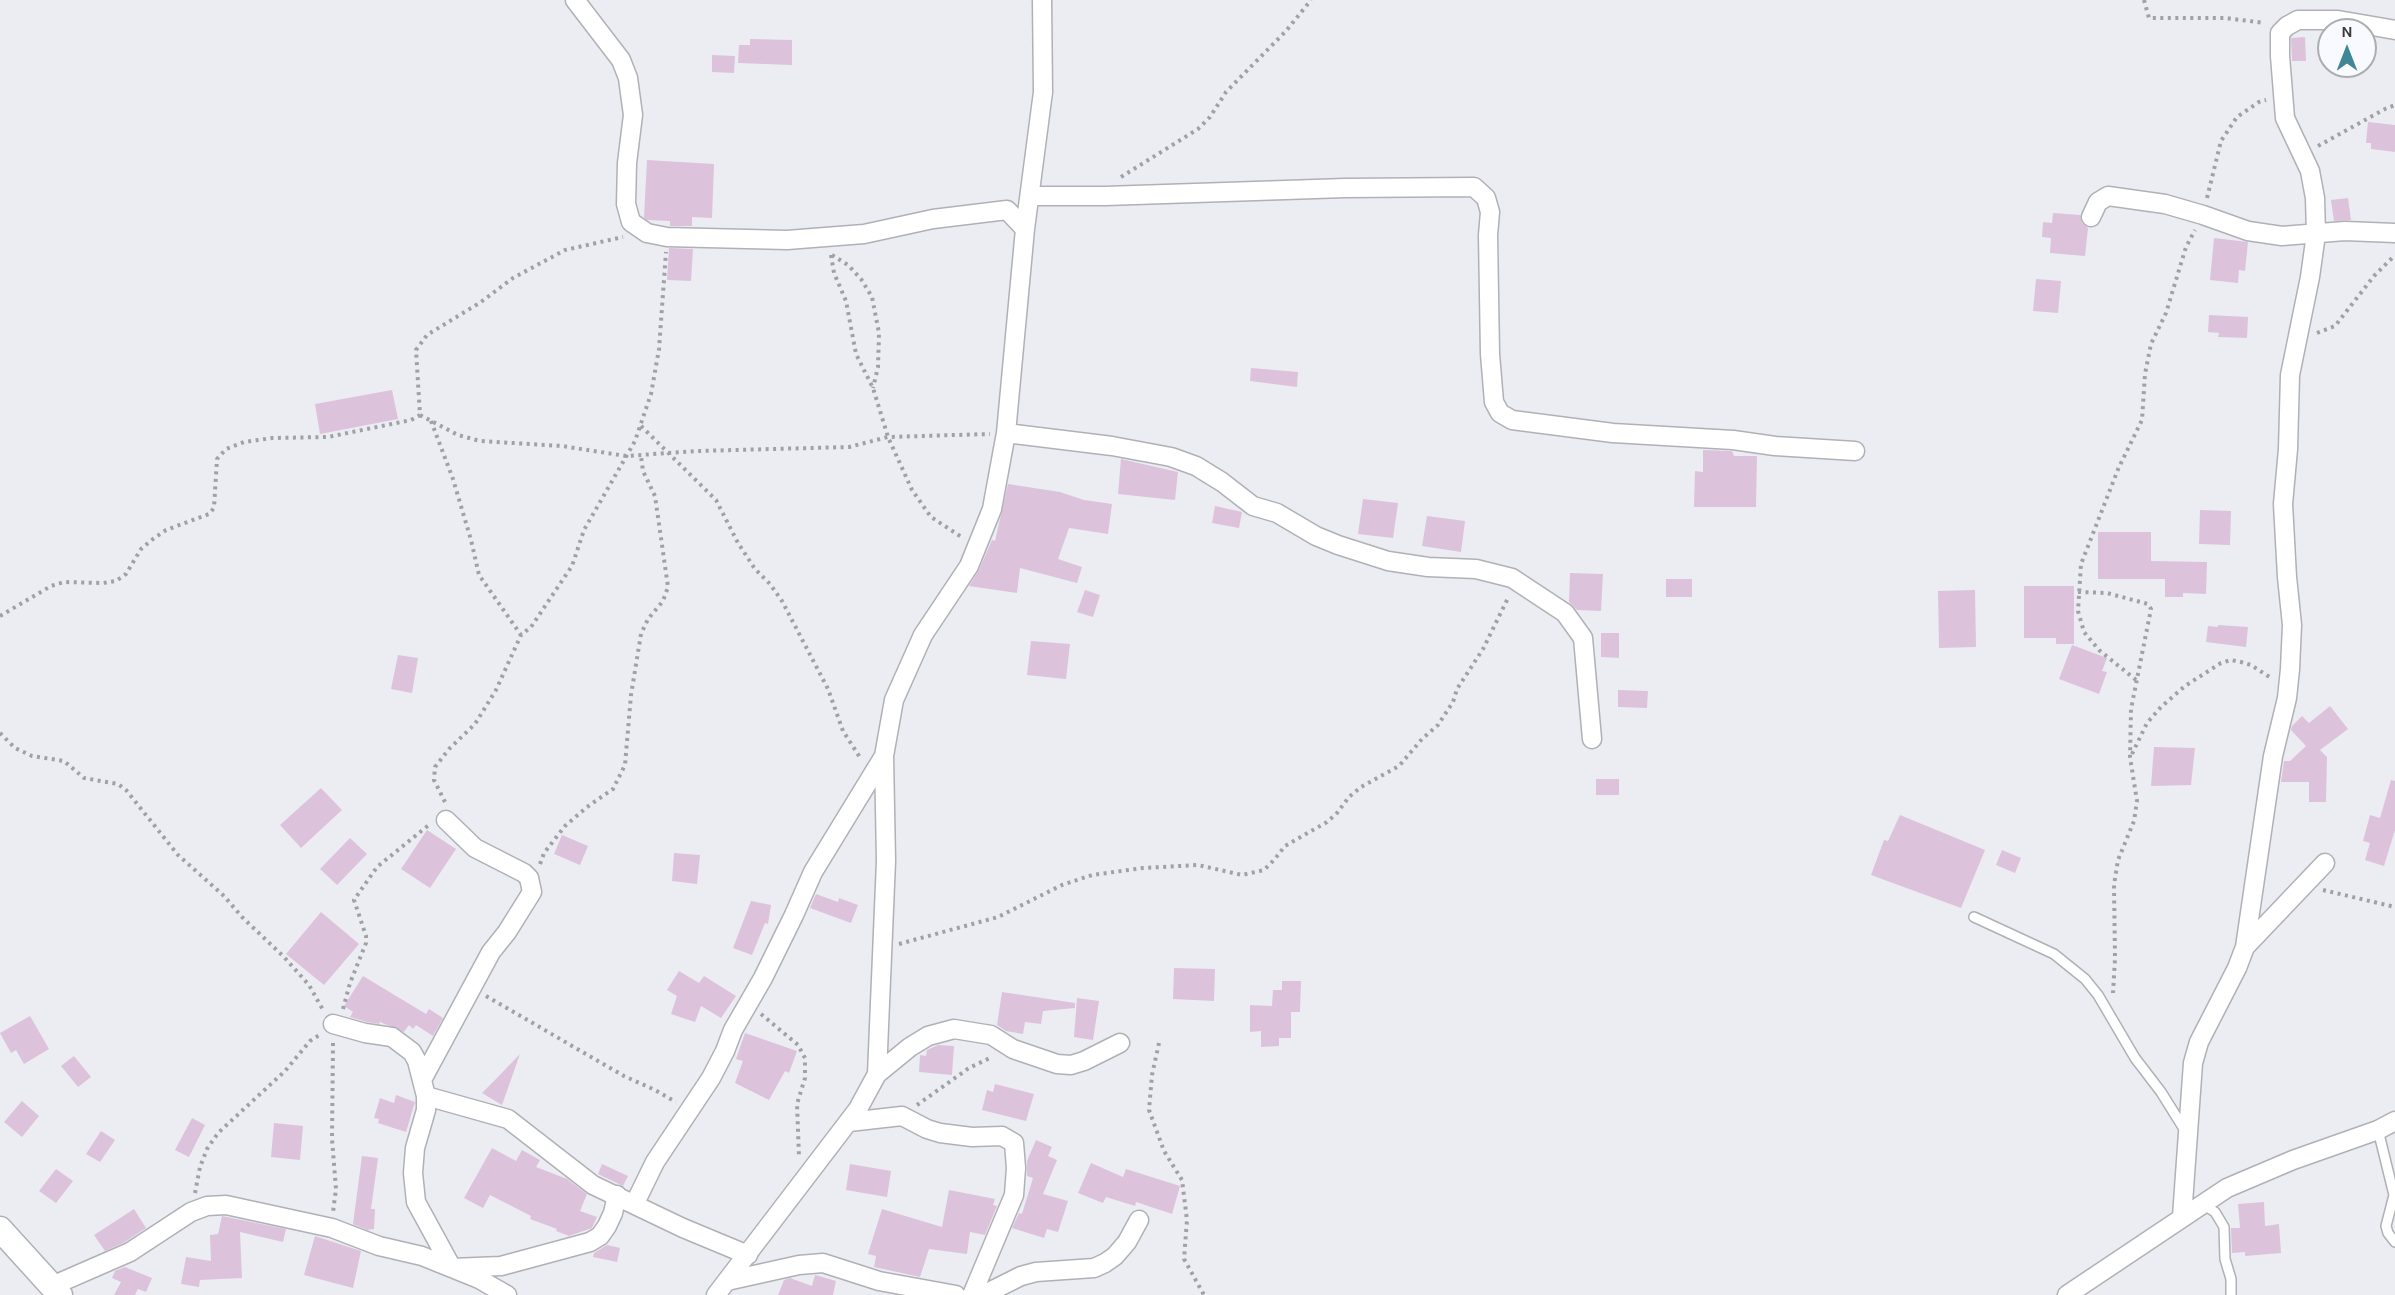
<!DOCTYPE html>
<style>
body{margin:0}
#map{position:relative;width:2395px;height:1295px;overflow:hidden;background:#ebedf3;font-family:Karla,sans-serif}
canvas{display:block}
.north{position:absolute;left:2317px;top:18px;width:60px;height:60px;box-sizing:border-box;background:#f9faff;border:2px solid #acadb1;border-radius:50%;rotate:0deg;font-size:16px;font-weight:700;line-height:24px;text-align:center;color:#38393b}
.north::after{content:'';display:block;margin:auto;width:21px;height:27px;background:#418694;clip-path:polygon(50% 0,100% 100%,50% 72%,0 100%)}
</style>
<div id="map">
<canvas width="2395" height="1295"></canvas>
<div class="north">N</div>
</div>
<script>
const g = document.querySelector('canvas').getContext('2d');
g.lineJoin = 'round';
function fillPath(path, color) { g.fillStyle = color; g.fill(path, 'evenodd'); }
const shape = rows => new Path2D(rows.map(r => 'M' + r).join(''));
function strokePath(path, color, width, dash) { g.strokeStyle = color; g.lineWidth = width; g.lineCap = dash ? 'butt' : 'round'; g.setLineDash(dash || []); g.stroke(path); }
fillPath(shape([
 [2305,37,2306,61,2292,61,2291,38],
 [750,39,792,40,792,65,738,63,739,45,750,45],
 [712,55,735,56,734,73,712,72],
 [2368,122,2395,125,2395,152,2371,149,2371,143,2366,143],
 [647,160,714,164,712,218,692,217,692,226,670,226,670,221,647,220,644,218],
 [2348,198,2351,220,2334,221,2331,200],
 [2053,213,2080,215,2082,223,2088,228,2085,256,2050,253,2051,238,2042,237,2043,222,2052,223],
 [2214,238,2248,242,2245,271,2239,270,2238,283,2210,280],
 [669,248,693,249,691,281,667,280],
 [2036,279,2061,281,2058,313,2033,311],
 [2209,315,2248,317,2247,338,2218,337,2219,333,2208,332],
 [1251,368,1298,372,1297,387,1250,381],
 [392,390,398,419,320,434,315,404],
 [1703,450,1732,451,1734,456,1757,456,1756,507,1694,507,1695,471,1703,472],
 [1121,459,1178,472,1175,500,1118,494],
 [1008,484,1060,492,1084,500,1112,504,1108,534,1069,528,1058,559,1082,567,1077,583,1020,568,1017,593,969,586,979,570,992,540,995,541],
 [1363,499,1398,503,1393,538,1358,534],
 [1215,506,1242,512,1239,528,1212,523],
 [2200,510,2231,511,2230,545,2199,544],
 [1427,516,1465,521,1461,552,1422,546],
 [2098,532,2151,532,2151,561,2207,562,2206,594,2183,593,2183,597,2165,597,2165,579,2098,579],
 [1570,573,1603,574,1601,611,1577,610,1569,602],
 [1666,579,1692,579,1692,597,1666,597],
 [2024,586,2074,586,2074,644,2056,644,2056,638,2024,638],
 [1085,590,1100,595,1093,617,1077,612],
 [1975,590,1976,647,1939,648,1938,591],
 [2218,625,2248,627,2246,647,2206,642,2208,626,2218,627],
 [1601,633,1619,633,1619,658,1601,657],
 [1031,641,1070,644,1066,679,1027,675],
 [2072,645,2107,658,2102,671,2107,672,2099,694,2059,679],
 [398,655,418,658,412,693,391,689],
 [1618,690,1648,691,1647,708,1618,707],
 [2330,706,2348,729,2320,750,2327,757,2326,802,2309,802,2309,782,2281,782,2284,761,2290,761,2306,746,2291,730,2292,726,2302,716,2309,723],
 [2154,747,2195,748,2191,785,2151,786],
 [1596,779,1619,779,1619,795,1596,795],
 [2391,780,2395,781,2395,830,2384,866,2365,860,2370,843,2363,841,2370,815,2380,818],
 [321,788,342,810,301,848,280,825],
 [1900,815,1985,850,1961,908,1871,875,1884,840,1888,841],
 [427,830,456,849,430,888,401,869],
 [562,835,588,846,580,865,554,854],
 [350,838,367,854,337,885,320,869],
 [2002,850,2021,858,2015,873,1996,865],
 [674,853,700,855,697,884,672,881],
 [816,894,838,902,839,898,858,905,851,923,810,908],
 [751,901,771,905,768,924,765,923,752,955,733,948],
 [321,912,359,944,324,985,286,954],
 [1174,968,1215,969,1214,1001,1173,999],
 [679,971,699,983,704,976,736,996,721,1018,701,1006,695,1022,671,1014,677,996,667,990],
 [363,976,426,1014,429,1009,443,1018,433,1036,416,1025,413,1029,409,1025,404,1032,380,1022,379,1024,367,1022,350,1017,353,1012,344,1006],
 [1282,981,1301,981,1300,1012,1291,1012,1291,1038,1279,1038,1279,1046,1261,1047,1261,1031,1250,1032,1250,1005,1272,1006,1273,990,1282,990],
 [1002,992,1075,1003,1075,1008,1043,1011,1041,1024,1025,1022,1023,1034,1006,1031,997,1025],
 [1077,998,1099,1001,1093,1040,1074,1037],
 [30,1016,49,1049,24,1064,16,1050,11,1053,0,1033],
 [745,1033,797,1051,789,1073,785,1071,769,1100,735,1083,743,1061,736,1059],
 [938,1045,954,1046,952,1075,919,1072,920,1055,926,1056,927,1050],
 [520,1054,502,1105,482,1093,496,1079],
 [74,1056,91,1077,78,1087,61,1066],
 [995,1084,1034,1094,1026,1121,982,1110,987,1090,993,1092],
 [396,1095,415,1102,406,1132,378,1123,379,1119,374,1118,380,1098,394,1103],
 [22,1101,39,1116,22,1137,4,1122],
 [192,1118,205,1125,189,1157,175,1150],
 [274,1123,303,1126,300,1160,271,1157],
 [101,1131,115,1140,100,1162,86,1154],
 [1036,1140,1052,1147,1048,1156,1057,1160,1043,1194,1068,1201,1058,1232,1047,1229,1044,1238,1012,1228,1019,1213,1022,1214,1033,1178,1027,1176,1027,1161],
 [492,1148,516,1161,522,1150,540,1160,536,1167,567,1179,587,1194,580,1211,597,1217,592,1228,569,1236,556,1231,557,1229,530,1219,531,1216,490,1195,483,1208,464,1198],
 [362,1156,378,1158,371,1209,375,1209,374,1229,367,1230,353,1224],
 [1091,1163,1123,1177,1126,1169,1180,1186,1172,1214,1136,1202,1135,1206,1106,1197,1103,1203,1078,1193],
 [602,1164,628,1176,623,1186,598,1174],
 [850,1164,891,1171,887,1197,846,1190],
 [56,1169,73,1181,56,1203,39,1191],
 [949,1190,995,1199,993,1205,997,1206,985,1235,970,1232,967,1254,929,1249,920,1277,874,1267,876,1256,868,1254,882,1209,942,1227],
 [2264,1202,2265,1226,2279,1224,2281,1253,2245,1256,2245,1252,2232,1253,2231,1228,2240,1228,2238,1204],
 [134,1209,146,1228,125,1242,105,1251,94,1235],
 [222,1216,286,1229,283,1242,240,1232,242,1278,200,1280,199,1287,181,1284,186,1257,211,1261,210,1235,218,1234],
 [315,1236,361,1251,353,1288,304,1275],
 [607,1245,620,1248,617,1262,593,1257,594,1253],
 [125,1267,152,1278,146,1292,138,1289,135,1295,114,1295,121,1282,112,1278,115,1271],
 [815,1275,836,1281,833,1295,778,1295,784,1280,790,1278,812,1286]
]), '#ddc2dc');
const service = shape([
 [1974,917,2054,954,2085,979,2098,995,2135,1058,2161,1092,2186,1132],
 [2378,1130,2394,1195,2386,1226,2388,1233,2395,1242],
 [2202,1204,2215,1212,2224,1227,2225,1259,2231,1279,2231,1295]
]);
const minor = shape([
 [575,0,621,60,628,78,633,115,627,163,626,204,631,222,647,233,667,237,787,240,864,234,933,219,1007,210,1025,229],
 [1030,196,1105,196,1345,188,1474,187,1486,198,1490,212,1488,235,1490,354,1494,402,1500,413,1512,420,1613,433,1733,440,1775,446,1855,451],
 [2091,217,2098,202,2108,196,2165,204,2203,215,2248,231,2282,236,2345,231,2395,233],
 [1006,433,1112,446,1171,457,1196,466,1222,482,1253,506,1277,513,1316,536,1338,545,1388,561,1428,567,1476,569,1512,578,1565,613,1583,638,1592,739],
 [2245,947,2325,863],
 [333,1024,365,1033,392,1037,412,1052,417,1061,426,1096,426,1110,415,1148,413,1173,416,1202,452,1268,501,1266,590,1242,600,1236,607,1226,613,1213,617,1195],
 [877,1074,910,1047,928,1036,954,1029,991,1035,1013,1049,1057,1064,1071,1065,1084,1061,1120,1043],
 [423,1078,491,952,507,932,532,892,529,878,524,873,475,848,446,820],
 [426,1096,508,1119,593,1185,683,1228,748,1255],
 [849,1122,902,1116,927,1129,940,1133,972,1137,1002,1136,1014,1143,1016,1168,1014,1195,972,1295],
 [635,1203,655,1162,711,1078,725,1051,733,1030,763,978,794,915,813,872,884,756],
 [2182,1217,2193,1063,2199,1042,2237,968,2245,947,2273,756,2287,698,2290,669,2292,625,2287,577,2283,504,2288,449,2290,375,2310,277,2316,234,2315,198,2310,171,2285,118,2280,56,2280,33,2287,26,2298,20,2338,20,2395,30],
 [727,1281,799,1265,823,1263,879,1281,956,1295],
 [52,1286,130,1252,191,1212,207,1206,226,1205,332,1228,379,1246,422,1256,479,1279,507,1295],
 [716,1295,858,1109,877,1074,886,861,884,756,894,700,923,635,969,566,992,509,1006,433,1025,229,1043,92,1042,0],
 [983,1295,1021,1276,1036,1272,1094,1268,1105,1263,1115,1256,1127,1242,1139,1220],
 [2067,1295,2227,1188,2293,1160,2378,1130,2395,1121]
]);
const secondary = shape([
 [0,1229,60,1295]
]);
strokePath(service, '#afb1b6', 12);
strokePath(minor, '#afb1b6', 21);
strokePath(secondary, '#afb1b6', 27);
strokePath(shape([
 [2144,0,2149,18,2225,18,2265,23],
 [2318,146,2385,109,2395,105],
 [1121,177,1198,129,1210,117,1226,92,1286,31,1311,0],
 [2207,198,2221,141,2237,117,2259,102,2266,100],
 [831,255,834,273,846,301,856,354,873,388,888,437,912,490,931,517,963,538],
 [832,255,848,265,861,279,872,297,879,333,878,367,873,388],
 [2317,333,2335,326,2374,276,2395,255],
 [420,415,458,435,480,441,562,446,626,456,697,451,849,447,888,437,990,434],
 [431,421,453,479,471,540,479,575,521,635],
 [641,426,716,500,738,543,755,569,770,584,782,601,828,689,843,731,861,759],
 [2078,592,2107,593,2148,604,2151,609,2131,709,2130,757,2137,801,2134,821,2118,860,2114,885,2115,959,2113,993],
 [0,616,51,586,64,582,103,583,116,581,126,574,141,549,153,539,166,530,209,514,214,508,217,459,226,449,244,442,272,438,328,437,411,420,420,415,416,350,427,335,481,302,513,278,565,250,623,237],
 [2136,680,2099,650,2084,632,2078,611,2081,564,2119,467,2142,420,2145,374,2151,344,2166,313,2186,247,2195,230],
 [0,733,15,748,32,756,64,761,84,778,118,784,126,790,178,855,224,896,242,917,284,957,309,985,323,1010],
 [2132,754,2147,723,2161,707,2185,686,2221,663,2231,660,2241,662,2251,665,2271,678],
 [445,802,434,780,435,767,449,749,475,724,496,690,521,635,531,627,572,566,584,530,635,441,651,394,659,349,666,252],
 [540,864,544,853,565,826,587,807,613,789,625,765,631,695,641,634,648,619,663,601,668,587,655,496,643,471,641,456],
 [2323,890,2395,907],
 [899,944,998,917,1062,885,1092,875,1143,868,1198,865,1242,875,1264,870,1274,860,1285,846,1327,822,1337,813,1349,797,1361,787,1399,766,1422,739,1438,725,1453,702,1457,689,1483,649,1509,596],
 [486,996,624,1076,655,1090,676,1102],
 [343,1009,350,983,366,943,366,936,354,900,377,867,430,824],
 [761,1014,798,1045,805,1058,805,1078,797,1104,799,1157],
 [333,1043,332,1139,336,1189,333,1212],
 [1159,1043,1152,1075,1149,1110,1164,1151,1182,1180,1187,1220,1184,1259,1204,1295],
 [917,1105,969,1068,992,1057],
 [195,1193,200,1167,207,1149,218,1133,285,1071,310,1041,321,1034]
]), '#9fa1a5', 4, [3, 4.5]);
strokePath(service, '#fff', 9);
strokePath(minor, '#fff', 18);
strokePath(secondary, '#fff', 24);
</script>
